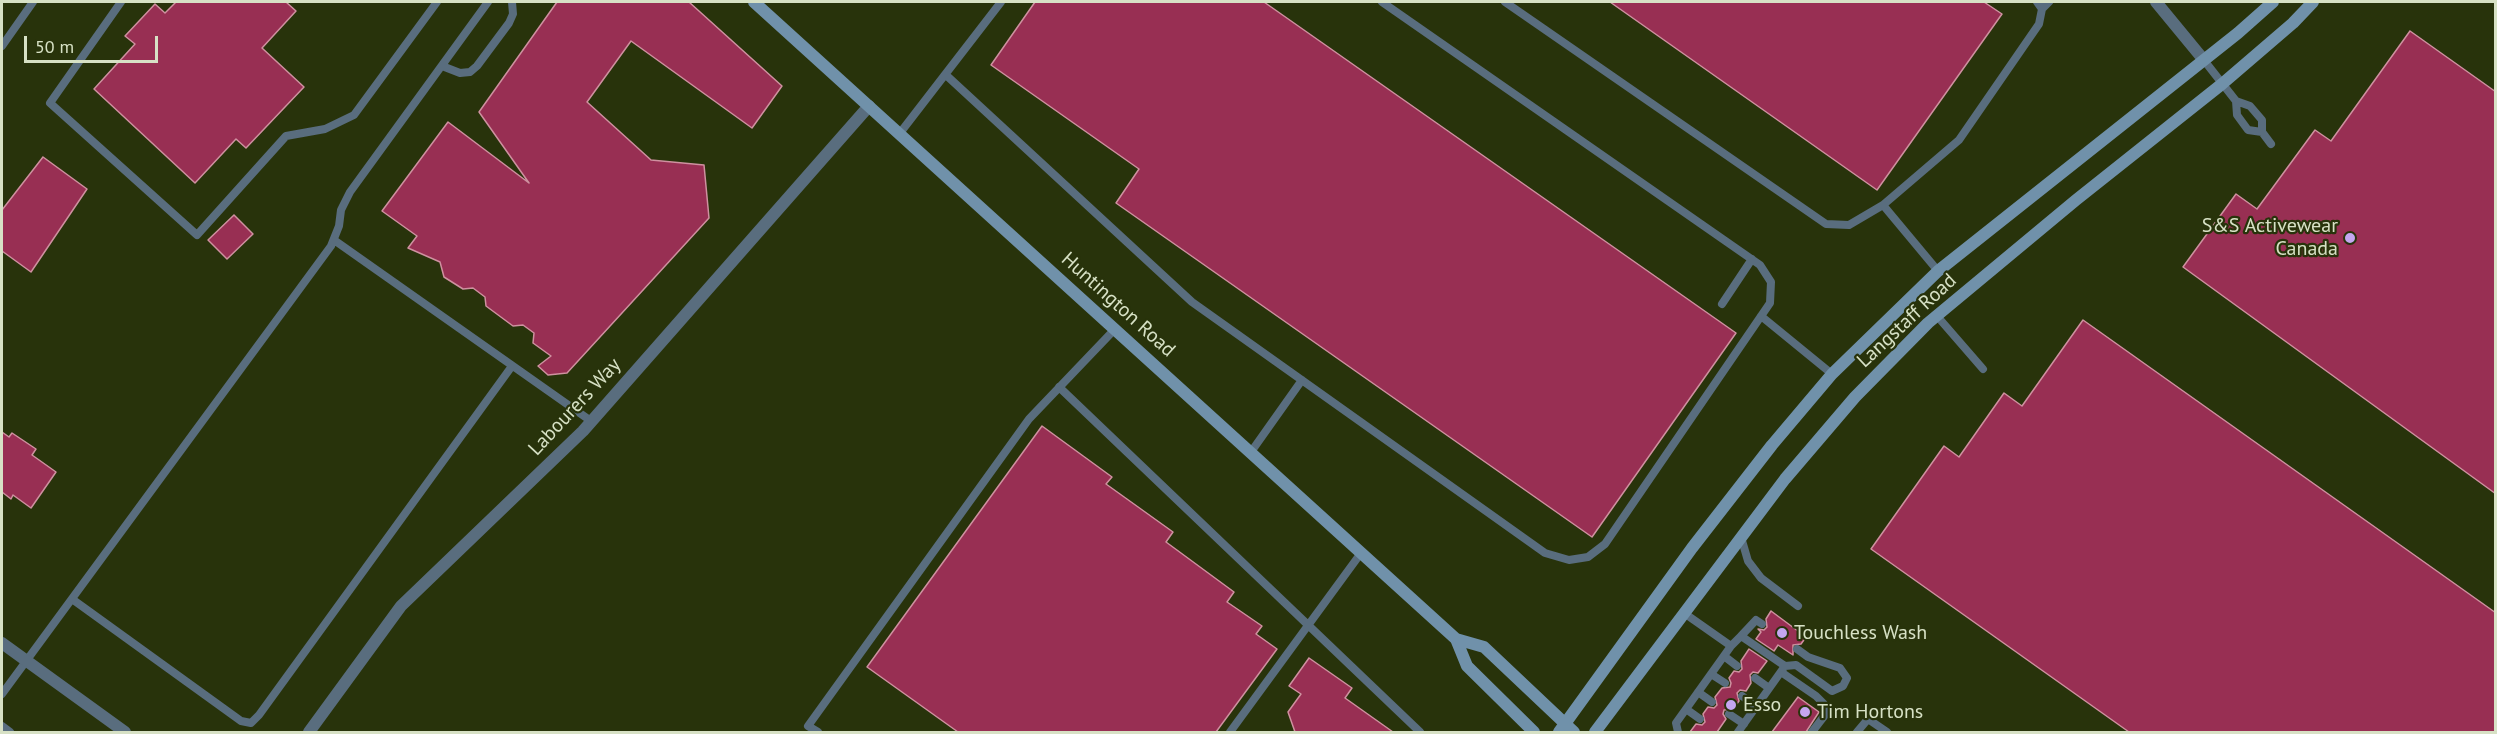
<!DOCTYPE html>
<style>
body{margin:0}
#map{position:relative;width:2497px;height:734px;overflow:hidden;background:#28330b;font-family:"PT Sans",sans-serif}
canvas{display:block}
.frame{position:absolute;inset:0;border:3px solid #d7e1c5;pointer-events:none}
.scale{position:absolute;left:24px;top:36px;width:134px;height:27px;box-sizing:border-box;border:3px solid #d7e1c5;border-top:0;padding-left:8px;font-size:18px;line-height:21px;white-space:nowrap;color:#d7e1c5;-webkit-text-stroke:4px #28330b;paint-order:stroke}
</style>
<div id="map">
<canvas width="2497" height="734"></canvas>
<div class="frame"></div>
<div class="scale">50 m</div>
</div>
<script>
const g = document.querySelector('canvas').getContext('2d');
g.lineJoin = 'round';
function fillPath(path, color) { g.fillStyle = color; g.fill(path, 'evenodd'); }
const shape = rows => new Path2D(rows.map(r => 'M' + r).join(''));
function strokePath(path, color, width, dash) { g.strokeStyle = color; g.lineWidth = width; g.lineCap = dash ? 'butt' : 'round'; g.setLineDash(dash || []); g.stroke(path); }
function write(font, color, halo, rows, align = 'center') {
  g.font = font + ' "PT Sans",sans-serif'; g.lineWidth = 4.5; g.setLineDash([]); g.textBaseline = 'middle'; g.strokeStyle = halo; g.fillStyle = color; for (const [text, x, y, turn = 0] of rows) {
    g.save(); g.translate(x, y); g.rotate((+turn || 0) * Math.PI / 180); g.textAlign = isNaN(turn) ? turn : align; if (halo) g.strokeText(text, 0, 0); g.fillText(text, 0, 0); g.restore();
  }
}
const building = shape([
 [176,2,286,2,296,11,262,48,304,87,246,148,236,139,195,183,94,89,135,44,125,36,155,4,165,13,176,2],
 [557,2,689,2,782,86,752,128,631,41,587,102,651,160,704,165,709,218,567,373,548,375,538,366,551,356,533,343,534,333,523,325,513,326,486,306,485,297,473,288,463,289,444,277,440,262,408,248,417,236,382,211,448,122,529,183,479,112,557,2],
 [1035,2,1264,2,1736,333,1592,537,1116,203,1139,169,991,65,1035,2],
 [1610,2,1984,2,2002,14,1877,190,1610,2],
 [2410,31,2496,92,2496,494,2183,267,2236,194,2257,209,2315,130,2331,141,2410,31],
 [43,157,87,189,31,272,2,251,2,210,43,157],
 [234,215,253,234,227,259,208,240,234,215],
 [2083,320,2496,613,2496,732,2129,732,1871,549,1944,446,1959,457,2004,393,2022,406,2083,320],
 [1042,426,1112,477,1106,484,1173,532,1166,542,1234,592,1227,602,1262,626,1256,634,1277,649,1216,732,958,732,867,667,1042,426],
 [2,432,9,437,12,433,36,449,32,455,56,472,31,508,13,495,11,499,2,492,2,432],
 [1771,611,1806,637,1801,644,1793,645,1793,655,1778,645,1774,651,1756,639,1761,632,1758,629,1764,630,1767,627,1766,619,1771,611],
 [1749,649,1767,661,1758,673,1753,672,1750,675,1751,683,1746,691,1740,690,1737,693,1739,701,1733,709,1724,710,1723,714,1726,719,1717,732,1690,732,1696,724,1702,725,1705,722,1703,714,1708,707,1714,708,1717,705,1715,697,1722,688,1730,687,1731,683,1729,678,1734,671,1739,672,1742,669,1741,661,1749,649],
 [1309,658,1352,688,1345,698,1393,732,1295,732,1288,712,1301,694,1289,686,1309,658],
 [1798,697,1819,712,1806,732,1772,732,1798,697]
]);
fillPath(building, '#982f53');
strokePath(building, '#cf91a0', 1.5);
strokePath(shape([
 [121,2,50,103,197,235,286,136,325,129,354,115,437,2],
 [1505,2,1826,224,1849,225,1883,205],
 [2042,9,2049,2],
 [2,46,33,2],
 [2203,59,2236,101,2250,106,2262,120,2262,132,2248,130,2237,115,2236,101],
 [442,66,460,73,470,72,477,66,509,23,513,14,512,2],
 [946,75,1192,302,1545,553,1569,560,1588,557,1605,544,1770,303,1771,282,1760,265,1382,2],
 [2262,132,2271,144],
 [900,133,1001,2],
 [334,240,591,421],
 [1938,271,1883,205,1959,140,2039,24,2042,9,2037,2],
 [1722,304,1752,259],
 [1761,316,1832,374],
 [1937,316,1983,369],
 [1059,387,1420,732],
 [1251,452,1302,380],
 [1741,537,1748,561,1761,578,1798,606],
 [72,599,241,721,251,723,259,715,512,366],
 [1684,613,1731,646],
 [1741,636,1756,620,1762,624],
 [1724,656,1737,666],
 [1785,666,1796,665,1832,691,1843,686,1847,678,1840,668,1808,657,1797,649],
 [1781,672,1816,696,1824,704,1825,715,1812,732],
 [1711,674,1725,683],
 [1755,678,1769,688],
 [1698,692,1712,702],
 [2,694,331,246,339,226,341,210,350,192,488,2],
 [1742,696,1756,706],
 [1686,709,1700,719],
 [1729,714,1744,724],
 [2,726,10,732],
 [818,732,808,726,1029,419,1115,329],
 [1230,732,1361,553],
 [1678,732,1676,723,1731,646,1741,636,1785,666,1738,732],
 [1857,732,1868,719,1887,732]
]), '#596d7e', 8);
strokePath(shape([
 [2156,2,2203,59],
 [2,643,125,732],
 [309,732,401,606,583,431,869,106]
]), '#596d7e', 12);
strokePath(shape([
 [754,2,1456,639,1467,666,1534,732],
 [1456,639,1484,647,1574,732],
 [1559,732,1692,548,1772,445,1832,374,1938,271,2238,33,2273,2],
 [1595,732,1785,479,1855,397,1928,323,2076,200,2222,84,2293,23,2313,2]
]), '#7091aa', 12);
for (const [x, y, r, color] of [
 [2350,238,6,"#c5a6f0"],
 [1782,633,6,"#c5a6f0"],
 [1731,705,6,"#c5a6f0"],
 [1805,712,6,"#c5a6f0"]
]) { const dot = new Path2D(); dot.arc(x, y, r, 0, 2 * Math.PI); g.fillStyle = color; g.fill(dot); strokePath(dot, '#28330b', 2); }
write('20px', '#d7e1c5', '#28330b', [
 ["S&S Activewear",2338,226,"right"],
 ["Canada",2338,249,"right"],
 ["Touchless Wash",1794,633],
 ["Esso",1743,705],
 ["Tim Hortons",1817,712]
], 'left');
write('20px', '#d7e1c5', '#28330b', [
 ["Huntington Road",1118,305,42],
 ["Langstaff Road",1907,321,-43],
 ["Labourers Way",575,407,-47]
]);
</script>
